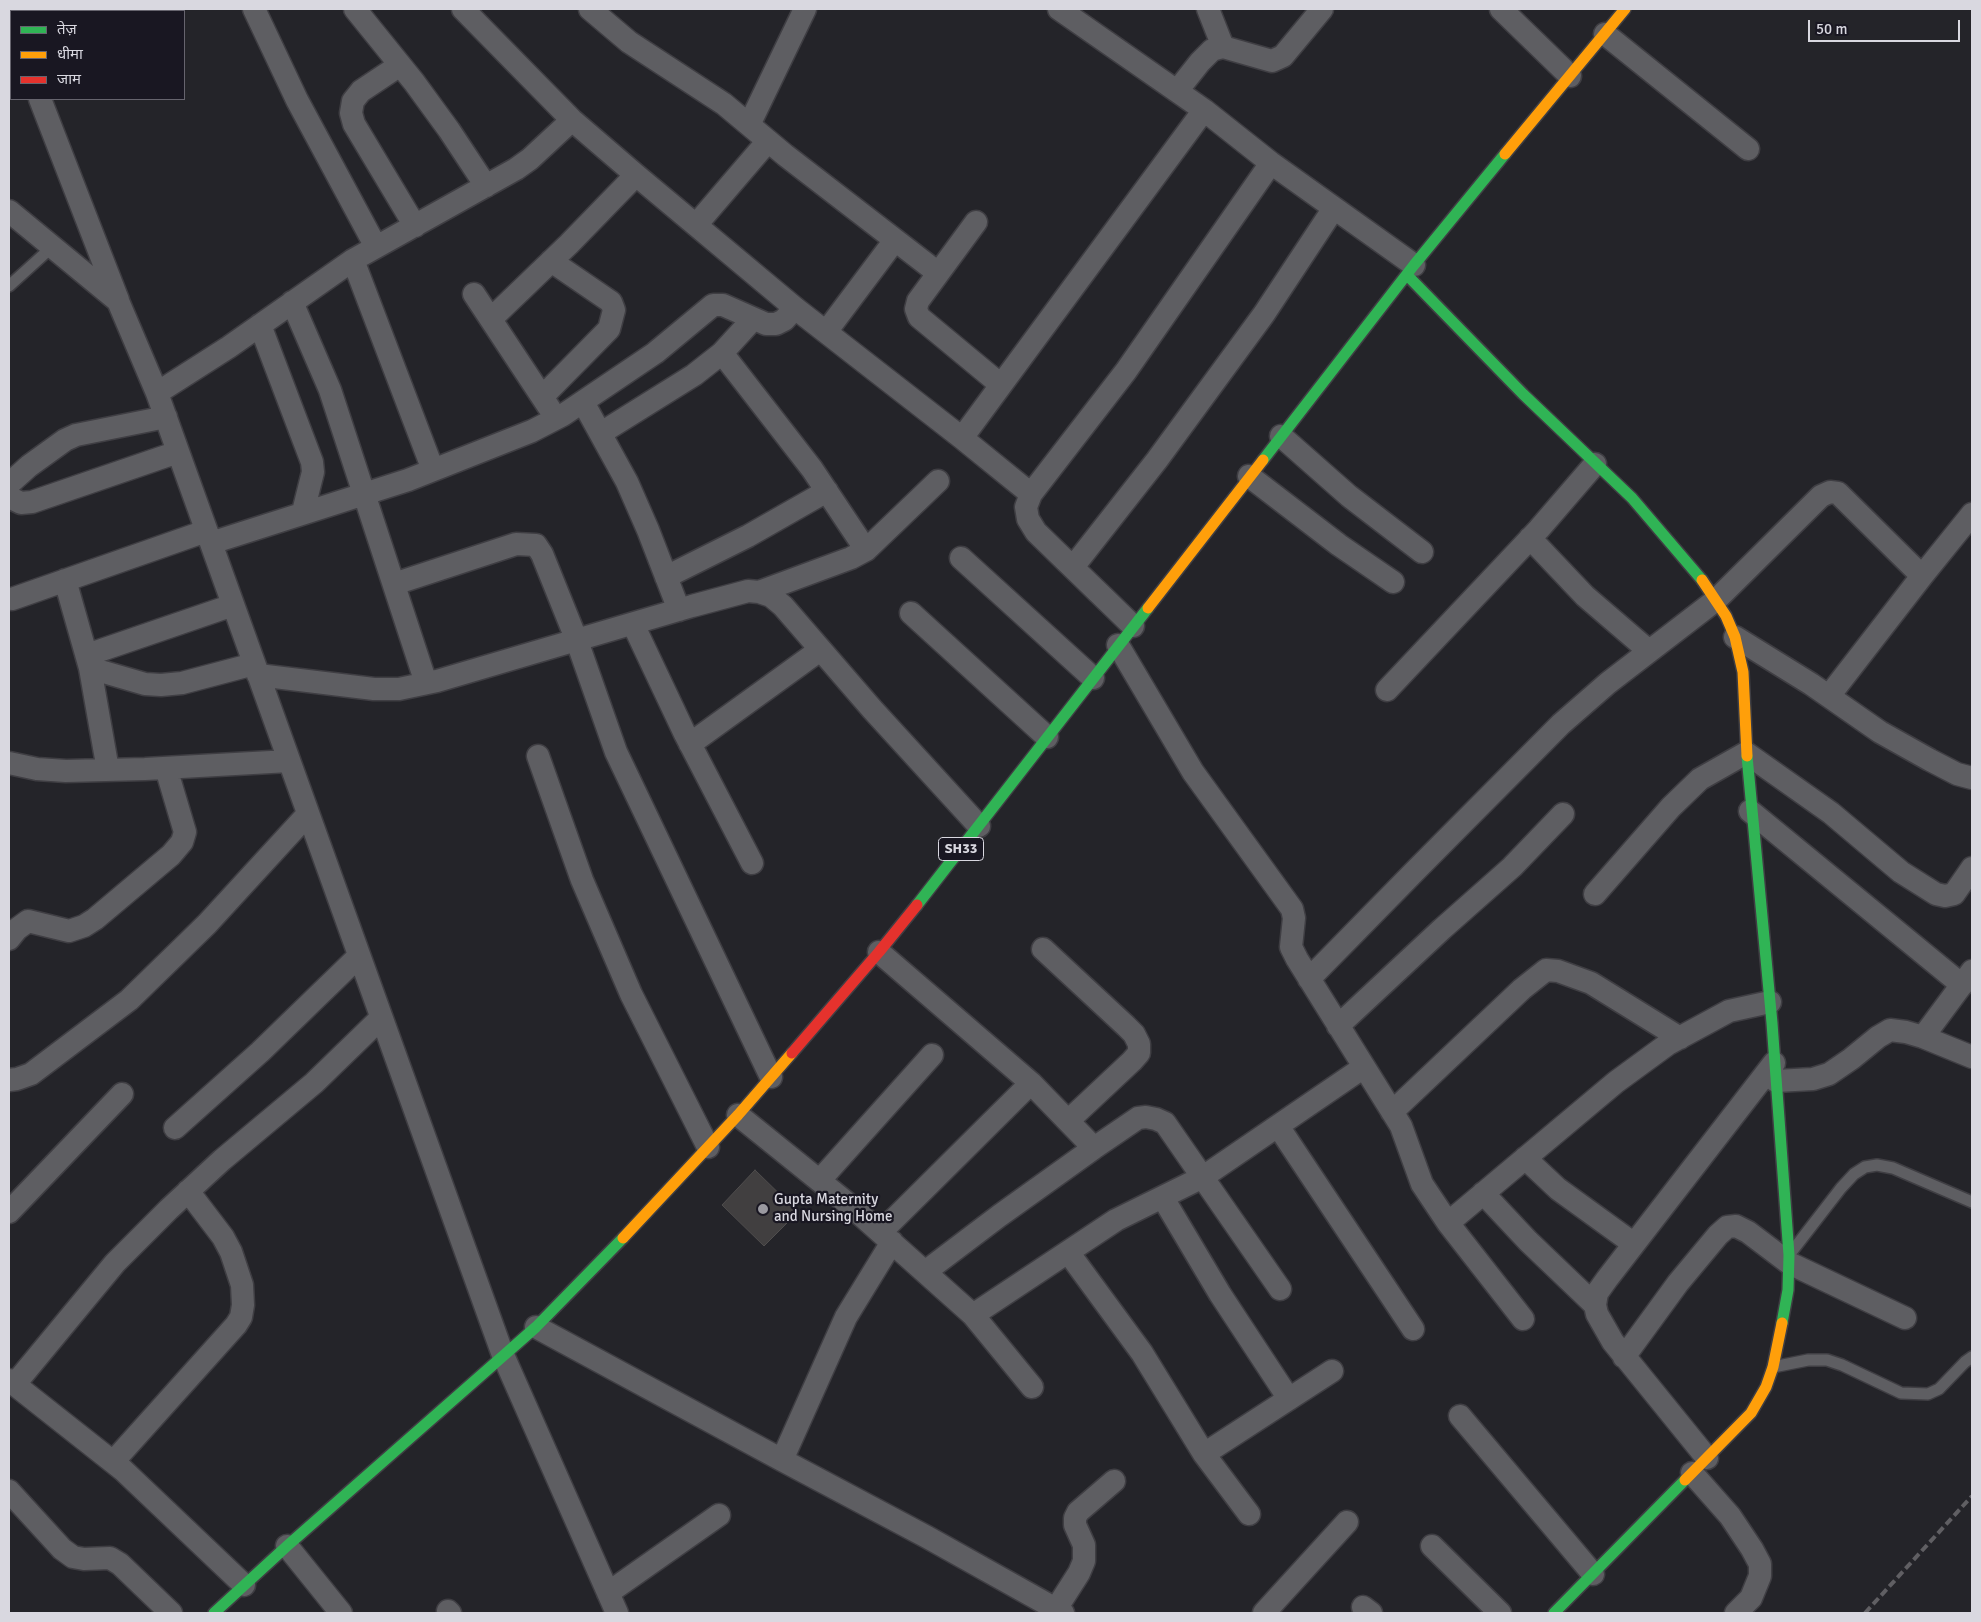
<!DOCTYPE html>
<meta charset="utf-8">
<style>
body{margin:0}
#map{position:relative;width:1981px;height:1622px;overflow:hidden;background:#242429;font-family:Signika,"Noto Sans Devanagari",sans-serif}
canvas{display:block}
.frame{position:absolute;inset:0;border:10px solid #d9d8e0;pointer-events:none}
.legend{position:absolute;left:10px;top:10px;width:175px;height:90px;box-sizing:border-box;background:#191722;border:1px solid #66646e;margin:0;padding:6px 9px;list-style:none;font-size:15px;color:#d9d8e0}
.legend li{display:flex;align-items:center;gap:10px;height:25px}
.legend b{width:25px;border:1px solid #66646e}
.scale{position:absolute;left:1808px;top:20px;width:152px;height:22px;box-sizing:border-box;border:2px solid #d9d8e0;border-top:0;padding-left:6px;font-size:15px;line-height:18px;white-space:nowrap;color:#d9d8e0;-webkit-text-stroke:4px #191722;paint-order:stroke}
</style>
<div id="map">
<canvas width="1981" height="1622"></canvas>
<div class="frame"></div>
<ul class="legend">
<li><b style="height:6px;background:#30b455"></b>तेज़</li>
<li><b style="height:6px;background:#ff9f0a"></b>धीमा</li>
<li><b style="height:6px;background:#e5322d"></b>जाम</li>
</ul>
<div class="scale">50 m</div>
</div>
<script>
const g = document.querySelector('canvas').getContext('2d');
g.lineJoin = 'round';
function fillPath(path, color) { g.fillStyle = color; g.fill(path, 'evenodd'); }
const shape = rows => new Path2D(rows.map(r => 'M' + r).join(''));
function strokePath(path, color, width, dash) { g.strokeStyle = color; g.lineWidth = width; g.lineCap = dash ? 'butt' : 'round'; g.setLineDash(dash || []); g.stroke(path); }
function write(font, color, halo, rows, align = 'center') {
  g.font = font + ' Signika,sans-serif'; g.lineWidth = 4.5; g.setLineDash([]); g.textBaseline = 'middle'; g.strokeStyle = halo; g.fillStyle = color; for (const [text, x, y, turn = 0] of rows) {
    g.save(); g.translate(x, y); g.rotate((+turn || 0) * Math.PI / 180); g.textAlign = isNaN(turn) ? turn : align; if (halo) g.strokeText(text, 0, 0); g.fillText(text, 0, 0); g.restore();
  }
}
const building = shape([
 [755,1170,798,1212,764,1246,722,1205,755,1170]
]);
fillPath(building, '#413f40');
strokePath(building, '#4f4d4d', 1);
const lane = shape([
 [9,286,52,247],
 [1793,1250,1841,1188,1854,1174,1865,1167,1877,1165,1893,1168,1972,1202],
 [1773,1367,1808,1360,1827,1360,1842,1365,1901,1393,1928,1394,1939,1389,1965,1362,1972,1357]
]);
const street = shape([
 [254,9,297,100,376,247],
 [355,9,414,82,449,130,486,186],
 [463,9,572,120,636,175,795,308,962,438,1031,494],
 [590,9,629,42,724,104,785,155,938,273],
 [1059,9,1204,110,1271,163,1414,265],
 [1208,9,1223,47],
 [1501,9,1570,76],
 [9,18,11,24],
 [1605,34,1748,149],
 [400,65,361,91,353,101,351,113,354,124,415,226],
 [1177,91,1200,62,1212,50,1223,47,1272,61,1283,56,1322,9],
 [40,99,118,300],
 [749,125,805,9],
 [9,211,118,301,157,393,503,1355,617,1613],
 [976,222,918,301,916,309,919,317,1001,385],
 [696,225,768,141],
 [353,260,433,470],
 [474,294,550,409],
 [292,302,330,390,426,683],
 [491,319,569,244,636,175],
 [260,325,312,462,313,472,303,512],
 [826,332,895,240],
 [722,353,812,469,866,550],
 [157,393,229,347,353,260,516,169,530,159,572,120],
 [542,397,609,329,614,310,611,302,551,261],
 [583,402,627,482,648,530,679,610],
 [601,433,694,375,722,353,753,319],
 [1281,436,1349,496,1422,552],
 [962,438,1204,110],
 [1249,476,1339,545,1393,582],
 [9,484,29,466,65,440,76,435,166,417],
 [9,497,21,503,32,502,178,452],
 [1530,538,1585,596,1649,651],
 [211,543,408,480,532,431,563,415,655,353,713,305,723,305,766,324,776,324,784,320,795,308],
 [961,558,1093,678],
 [1073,567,1157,460,1264,314,1334,208],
 [666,577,748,536,827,491],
 [65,580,90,668,108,770],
 [394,584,516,544,536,545,542,554,577,641,616,752,771,1077],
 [759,592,851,558,866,550,938,481],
 [12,599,206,531],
 [911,613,1047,737],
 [633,624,685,734,752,863],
 [1133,626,1036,532,1028,519,1026,507,1031,494,1126,371,1271,163],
 [1735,637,1811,684,1880,732,1930,760,1957,774,1972,778],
 [1118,645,1193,772,1292,909,1294,918,1291,947,1297,959,1401,1126,1422,1184,1448,1223,1523,1319],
 [87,655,233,605],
 [90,668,145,684,161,685,182,683,254,664],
 [258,675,374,689,399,689,437,681,692,606,748,591,759,592,771,596,783,606,872,709,979,826],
 [1387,690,1539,529,1595,464],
 [1829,696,1922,576,1972,514],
 [690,744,820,650],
 [538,756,582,880,631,994,708,1147],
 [9,763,37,769,66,771,145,769,289,761],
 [1750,811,1962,985],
 [1595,894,1671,807,1700,779,1746,753,1831,813,1901,872,1936,894,1945,896,1954,894,1972,868],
 [9,939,17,929,28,921,69,931,84,926,95,919,171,855,182,842,185,832,166,768],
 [1043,949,1126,1026,1134,1034,1139,1044,1139,1053,1132,1061,1068,1121],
 [879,952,1031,1083,1094,1148],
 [1309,979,1414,872,1561,724,1608,683,1716,600,1821,496,1830,492,1838,493,1922,576],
 [1338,1026,1442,929,1512,867,1563,814],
 [1923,1037,1972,971],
 [9,1080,17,1079,31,1074,129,1000,207,924,308,814],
 [1776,1081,1813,1079,1829,1074,1851,1059,1878,1037,1890,1030,1906,1032,1923,1037,1972,1057],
 [1392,1112,1522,989,1546,970,1558,971,1591,983,1680,1038],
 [738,1115,852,1207,973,1315,1032,1387],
 [1278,1126,1413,1329],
 [175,1128,260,1052,359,956],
 [1525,1158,1558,1189,1634,1244],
 [820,1180,932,1055],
 [1483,1193,1528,1241,1595,1305],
 [1163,1198,1220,1294,1289,1399],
 [9,1212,122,1094],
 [1448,1223,1616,1082,1668,1044,1729,1011,1770,1002],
 [881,1232,1031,1083],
 [1068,1252,1142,1353,1204,1454,1249,1514],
 [925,1272,999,1216,1094,1148,1138,1118,1146,1117,1156,1119,1165,1123,1280,1289],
 [973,1315,1116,1220,1203,1177,1364,1067],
 [536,1327,782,1460,927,1537,1063,1613],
 [1624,1357,1678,1283,1718,1235,1727,1227,1736,1226,1748,1232,1789,1263,1905,1318],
 [9,1380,123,1470,244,1585],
 [15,1384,115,1263,169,1209,222,1160,314,1083,381,1018],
 [1460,1416,1593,1574],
 [1204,1454,1332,1371],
 [1707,1458,1613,1342,1597,1314,1595,1305,1597,1293,1607,1279,1774,1063],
 [782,1460,846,1317,892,1242],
 [113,1462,236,1325,241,1317,243,1305,242,1285,231,1252,223,1237,188,1191],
 [1692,1473,1730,1516,1752,1549,1760,1564,1760,1576,1751,1598,1736,1613],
 [9,1491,62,1549,73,1557,84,1559,110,1558,120,1564,171,1613],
 [287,1546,341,1613],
 [1432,1546,1500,1613],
 [608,1593,719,1515],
 [1363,1607,1371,1613],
 [1056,1609,1079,1573,1084,1561,1084,1545,1075,1525,1075,1518,1078,1512,1114,1481],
 [448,1611,450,1613],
 [1264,1613,1347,1522]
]);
const fast = shape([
 [1407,275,1523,394,1632,498,1702,580],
 [1263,460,1414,265,1505,154],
 [1747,756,1772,1023,1789,1255,1788,1290,1782,1323],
 [917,905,1148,608],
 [214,1613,287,1546,536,1327,623,1238],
 [1554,1613,1685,1480]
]);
const slow = shape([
 [1505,154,1625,9],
 [1702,580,1726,616,1735,637,1743,672,1747,756],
 [1148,608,1263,460],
 [623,1238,738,1115,792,1053],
 [1685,1480,1751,1413,1766,1387,1773,1367,1782,1323]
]);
const jam = shape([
 [792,1053,879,952,917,905]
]);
strokePath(lane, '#3f3e43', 14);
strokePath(street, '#3f3e43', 25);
strokePath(fast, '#3f3e43', 14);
strokePath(slow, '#3f3e43', 14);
strokePath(jam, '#3f3e43', 14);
strokePath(lane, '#5e5e62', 11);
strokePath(street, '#5e5e62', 22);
strokePath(fast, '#30b455', 11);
strokePath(slow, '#ff9f0a', 11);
strokePath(jam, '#e5322d', 11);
strokePath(shape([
 [1865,1613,1972,1496]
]), '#605f63', 4, [8, 4]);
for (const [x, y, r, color] of [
 [763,1209,6,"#9a99a0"]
]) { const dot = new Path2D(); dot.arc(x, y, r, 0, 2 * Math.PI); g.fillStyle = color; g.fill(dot); strokePath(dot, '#191722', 2); }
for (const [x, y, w] of [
 [961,849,45]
]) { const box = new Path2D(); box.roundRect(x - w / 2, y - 11.5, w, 23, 4); g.fillStyle = '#191722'; g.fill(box); strokePath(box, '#d9d8e0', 1); }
write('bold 14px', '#d9d8e0', null, [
 ["SH33",961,849]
]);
write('15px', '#d9d8e0', '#191722', [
 ["Gupta Maternity",774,1200],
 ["and Nursing Home",774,1217]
], 'left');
</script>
